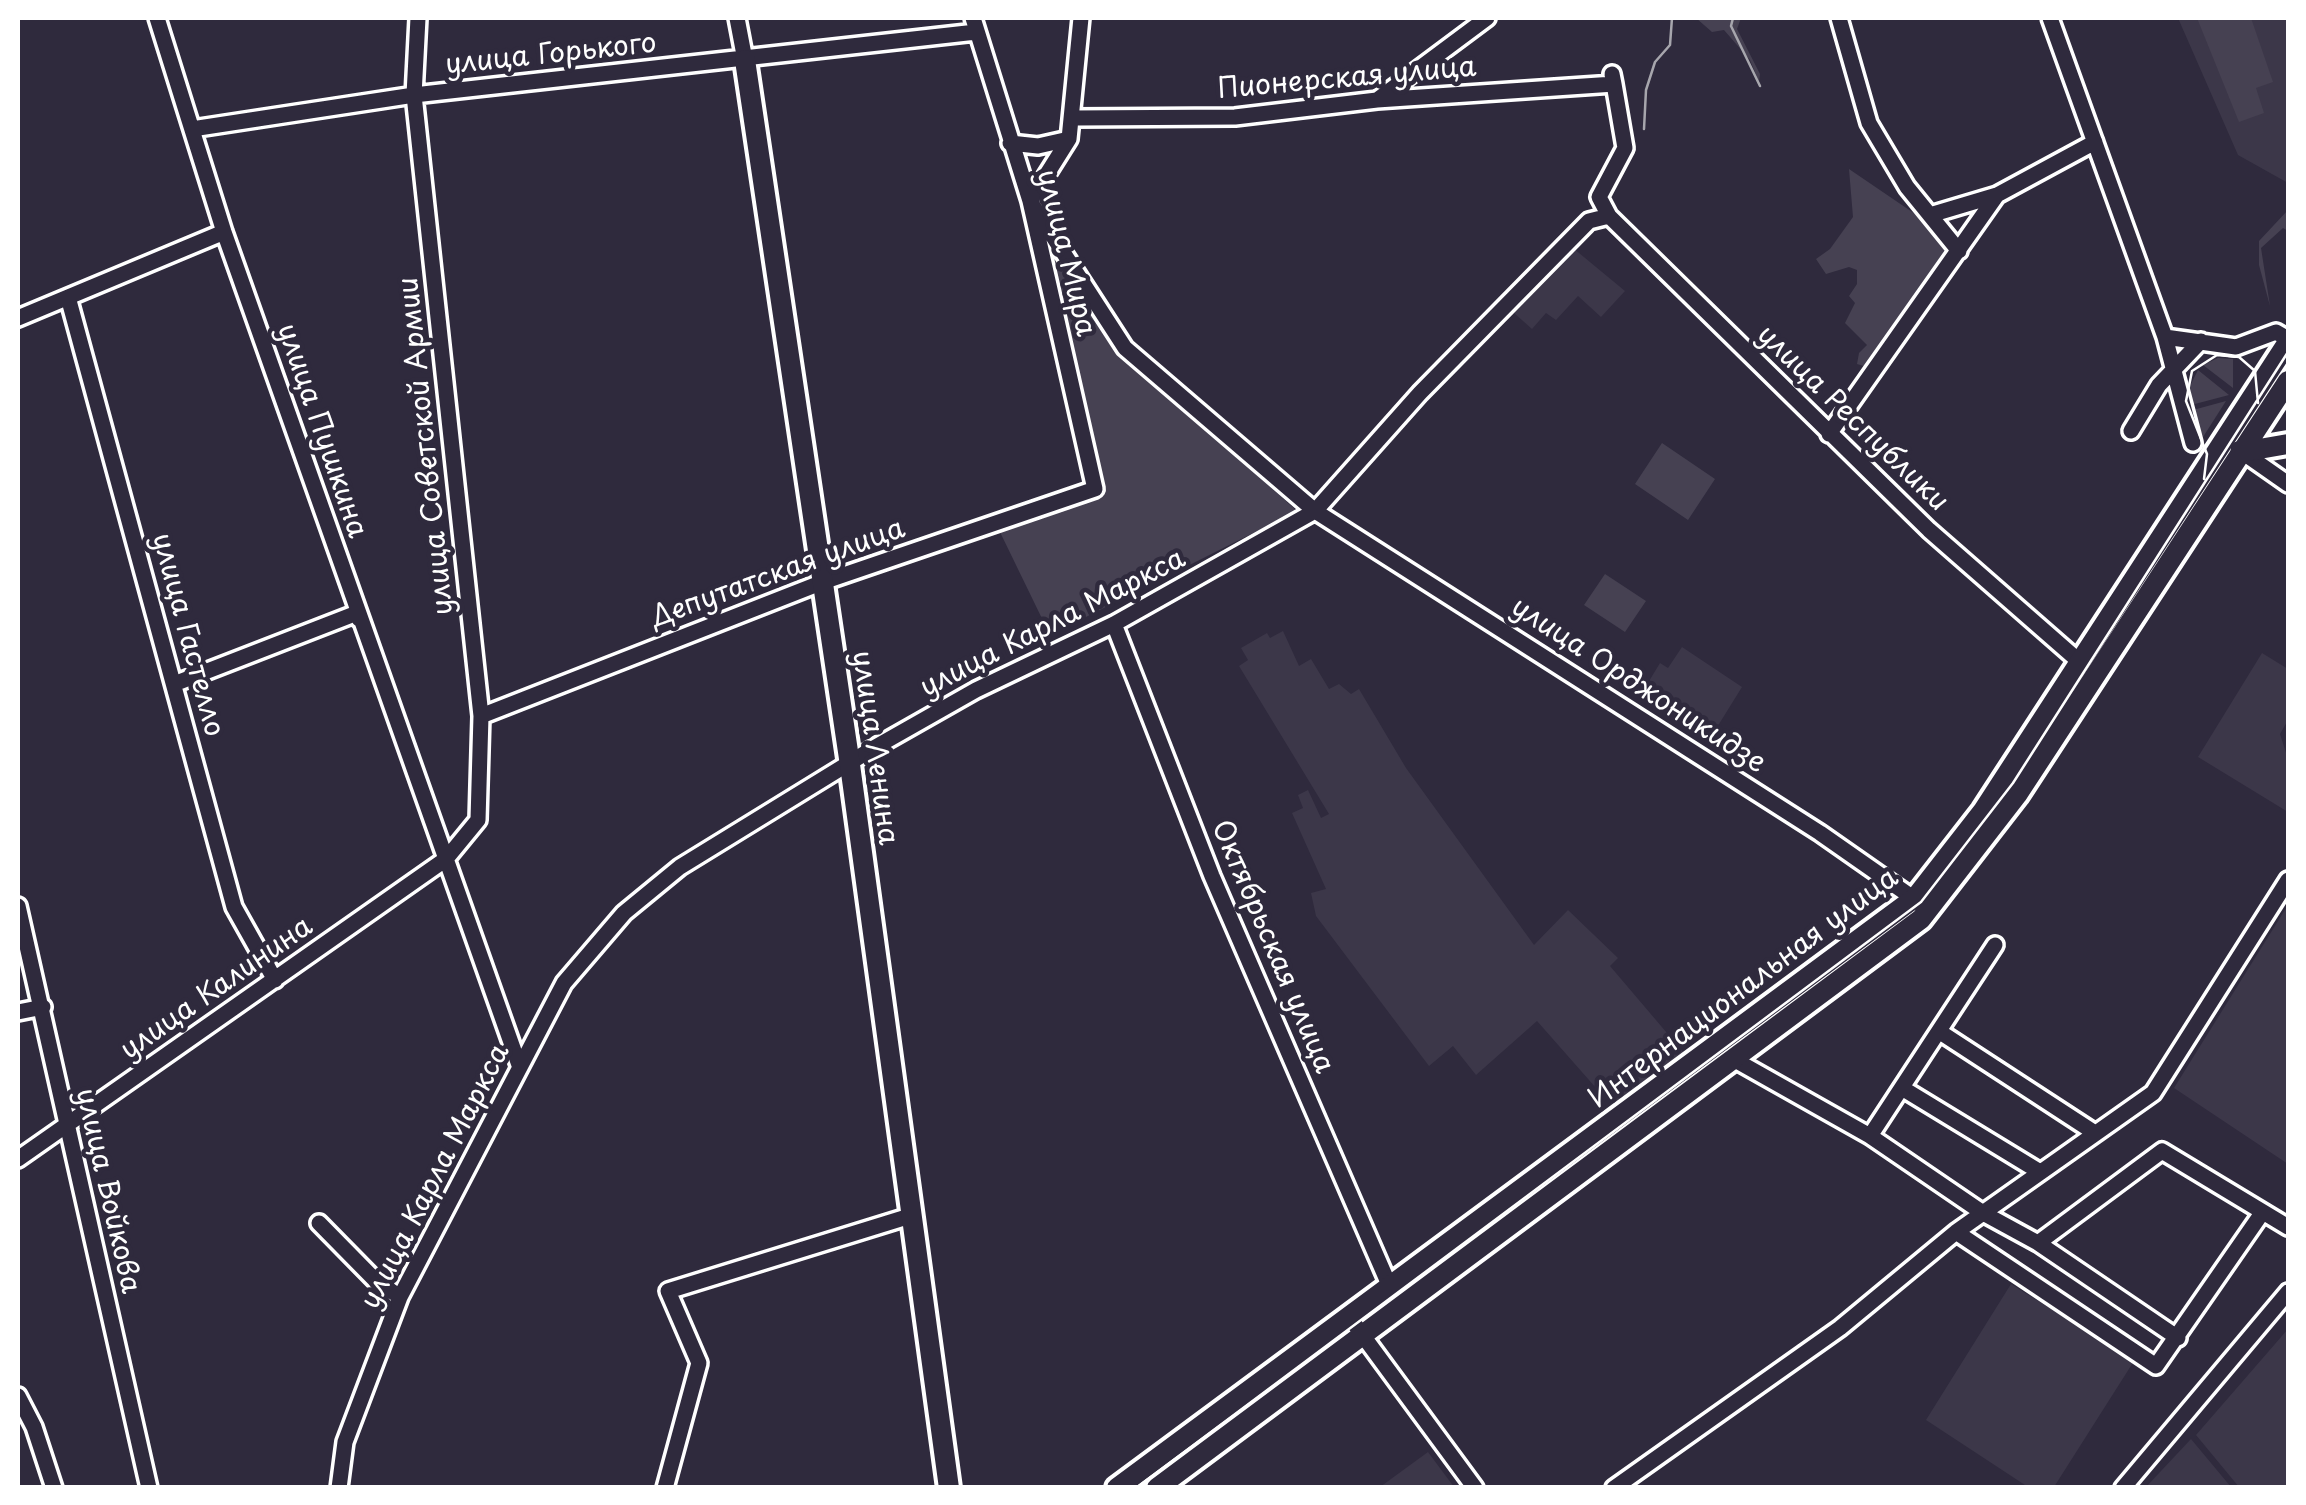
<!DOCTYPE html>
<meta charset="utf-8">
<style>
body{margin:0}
#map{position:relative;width:2306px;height:1505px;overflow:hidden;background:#2f2a3d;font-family:"Playpen Sans",sans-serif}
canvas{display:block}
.frame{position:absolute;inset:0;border:20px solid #fff;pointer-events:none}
</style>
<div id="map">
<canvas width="2306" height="1505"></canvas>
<div class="frame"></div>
</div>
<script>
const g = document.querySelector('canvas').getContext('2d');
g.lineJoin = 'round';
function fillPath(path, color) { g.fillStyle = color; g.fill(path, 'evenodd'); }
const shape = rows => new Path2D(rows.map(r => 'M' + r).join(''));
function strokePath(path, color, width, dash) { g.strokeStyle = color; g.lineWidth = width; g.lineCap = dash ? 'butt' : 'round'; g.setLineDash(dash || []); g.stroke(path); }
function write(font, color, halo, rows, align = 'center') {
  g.font = font + ' "Playpen Sans",sans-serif'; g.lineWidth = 9; g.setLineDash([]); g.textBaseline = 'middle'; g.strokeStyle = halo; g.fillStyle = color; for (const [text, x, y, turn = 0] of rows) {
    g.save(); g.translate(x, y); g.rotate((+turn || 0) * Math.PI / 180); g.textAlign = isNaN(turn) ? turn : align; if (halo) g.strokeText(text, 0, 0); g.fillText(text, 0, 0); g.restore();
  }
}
fillPath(shape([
 [2178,18,2288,18,2288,183,2238,155],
 [1573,248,1625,291,1601,317,1578,296,1556,320,1546,313,1532,329,1514,313],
 [1283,631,1299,666,1311,659,1329,689,1339,684,1351,694,1359,689,1406,768,1534,945,1568,910,1618,958,1610,966,1684,1053,1611,1105,1537,1021,1476,1075,1453,1046,1429,1066,1316,916,1311,893,1326,889,1292,813,1303,808,1298,795,1308,790,1321,818,1329,814,1239,666,1248,660,1241,648,1267,633,1270,638],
 [1682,647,1742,687,1711,737,1643,691,1660,663,1668,668],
 [2262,653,2288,669,2288,720,2280,734,2288,759,2288,812,2198,757],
 [2288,905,2288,1164,2174,1088],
 [2011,1284,2134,1361,2054,1487,2028,1487,1926,1420],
 [2288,1329,2288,1487,2239,1487,2196,1435],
 [2191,1439,2231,1487,2146,1487],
 [1428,1452,1454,1487,1380,1487]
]), '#3c3749');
fillPath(shape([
 [1696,18,1741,18,1737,29,1760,74,1759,82,1750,60,1724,30,1712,32],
 [2197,18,2251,18,2273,82,2256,88,2264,113,2239,122],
 [1849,169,1921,218,1944,250,1943,258,1867,367,1857,364,1859,353,1867,345,1845,323,1855,303,1849,296,1857,284,1857,270,1849,267,1826,274,1816,259,1830,249,1853,217],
 [2288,210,2288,231,2283,228,2261,248,2270,306,2259,265,2259,241],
 [1056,243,1121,353,1297,511,1050,635,999,530,1103,493,1044,247],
 [2218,358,2233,359,2233,388,2203,365],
 [2198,370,2229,395,2191,405,2188,390],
 [2226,401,2203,437,2193,410],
 [1662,443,1715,479,1688,520,1635,484],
 [1605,574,1646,601,1625,632,1584,605]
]), '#464152');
strokePath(shape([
 [1733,18,1731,26,1760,86],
 [1644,129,1646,90,1655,62,1670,45,1672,18]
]), '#a7a6ad', 2.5);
const minor = shape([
 [157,18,224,232,519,1065],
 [737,18,745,60],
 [1081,18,1069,139,1030,201,1125,348,1315,511,1820,833,1923,905],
 [1839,18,1869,123,1907,187,1959,251],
 [2050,18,2165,337,2193,443],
 [1377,100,1487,18],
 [1074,118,1235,117,1377,100,1614,84,1612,74],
 [192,129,414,95,976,32],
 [1010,143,1038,146,1069,139],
 [1930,215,1997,195],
 [1609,216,1599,197,1625,148,1614,84],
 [68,297,234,907,275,980],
 [18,318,224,232],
 [2165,337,2236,347,2276,332,2288,339],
 [2131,431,2159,385,2201,341],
 [1829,434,1997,195,2095,142],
 [2238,449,2288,484],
 [1114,624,1212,876,1390,1287],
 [174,684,357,613,359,619],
 [481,716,823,582,1095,489,1030,201,973,18],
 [18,906,149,1488],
 [18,1012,43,1007],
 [1940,1032,2095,1133],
 [1735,1060,1870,1136,1983,1213,2038,1243,2162,1151,2288,1227],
 [1902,1088,2040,1172],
 [1870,1136,1995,945],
 [18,1159,446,859,478,820,481,716,414,95,418,18],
 [319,1223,375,1280,400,1297],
 [1956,1232,2156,1366,2262,1213],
 [2038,1243,2178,1338],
 [1350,1318,1475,1488],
 [18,1396,34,1427,54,1488],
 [339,1488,345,1442,400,1297,564,983,624,913,680,867,872,749,976,690,1114,624,1315,511,1420,393,1589,221,1609,216,1929,530,2081,663],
 [665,1488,699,1363,668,1291,910,1216],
 [1614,1488,1840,1328,1956,1232,2153,1093,2288,880],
 [2123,1488,2288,1292]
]);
const major = shape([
 [745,60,850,765,949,1488],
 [2242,452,2288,444],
 [1117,1488,1916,897,1983,811,2288,342],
 [1157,1488,1921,919,2017,795,2288,381]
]);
strokePath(minor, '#fff', 22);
strokePath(major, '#fff', 28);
strokePath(minor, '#2f2a3d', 15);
strokePath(major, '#2f2a3d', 20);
strokePath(shape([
 [2204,479,2207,454,2186,401,2192,371,2217,355,2239,357,2255,371,2258,403],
 [1136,1488,1921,902,2013,783,2288,352]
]), '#fff', 2.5);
write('28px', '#fff', '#2f2a3d', [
 ["улица Горького",551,55,-6],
 ["Пионерская улица",1347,79,-5],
 ["улица Мира",1065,253,76],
 ["улица Республики",1852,419,44],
 ["улица Пушкина",321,431,71],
 ["улица Советской Армии",427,446,-96],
 ["Депутатская улица",778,574,-20],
 ["улица Карла Маркса",1053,624,-27],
 ["улица Гастелло",187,635,75],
 ["улица Орджоникидзе",1638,686,33],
 ["улица Ленина",874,748,82],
 ["Октябрьская улица",1272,947,67],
 ["улица Калинина",217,989,-35],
 ["Интернациональная улица",1744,989,-37],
 ["улица Карла Маркса",436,1177,-63],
 ["улица Войкова",107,1191,77]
]);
</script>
